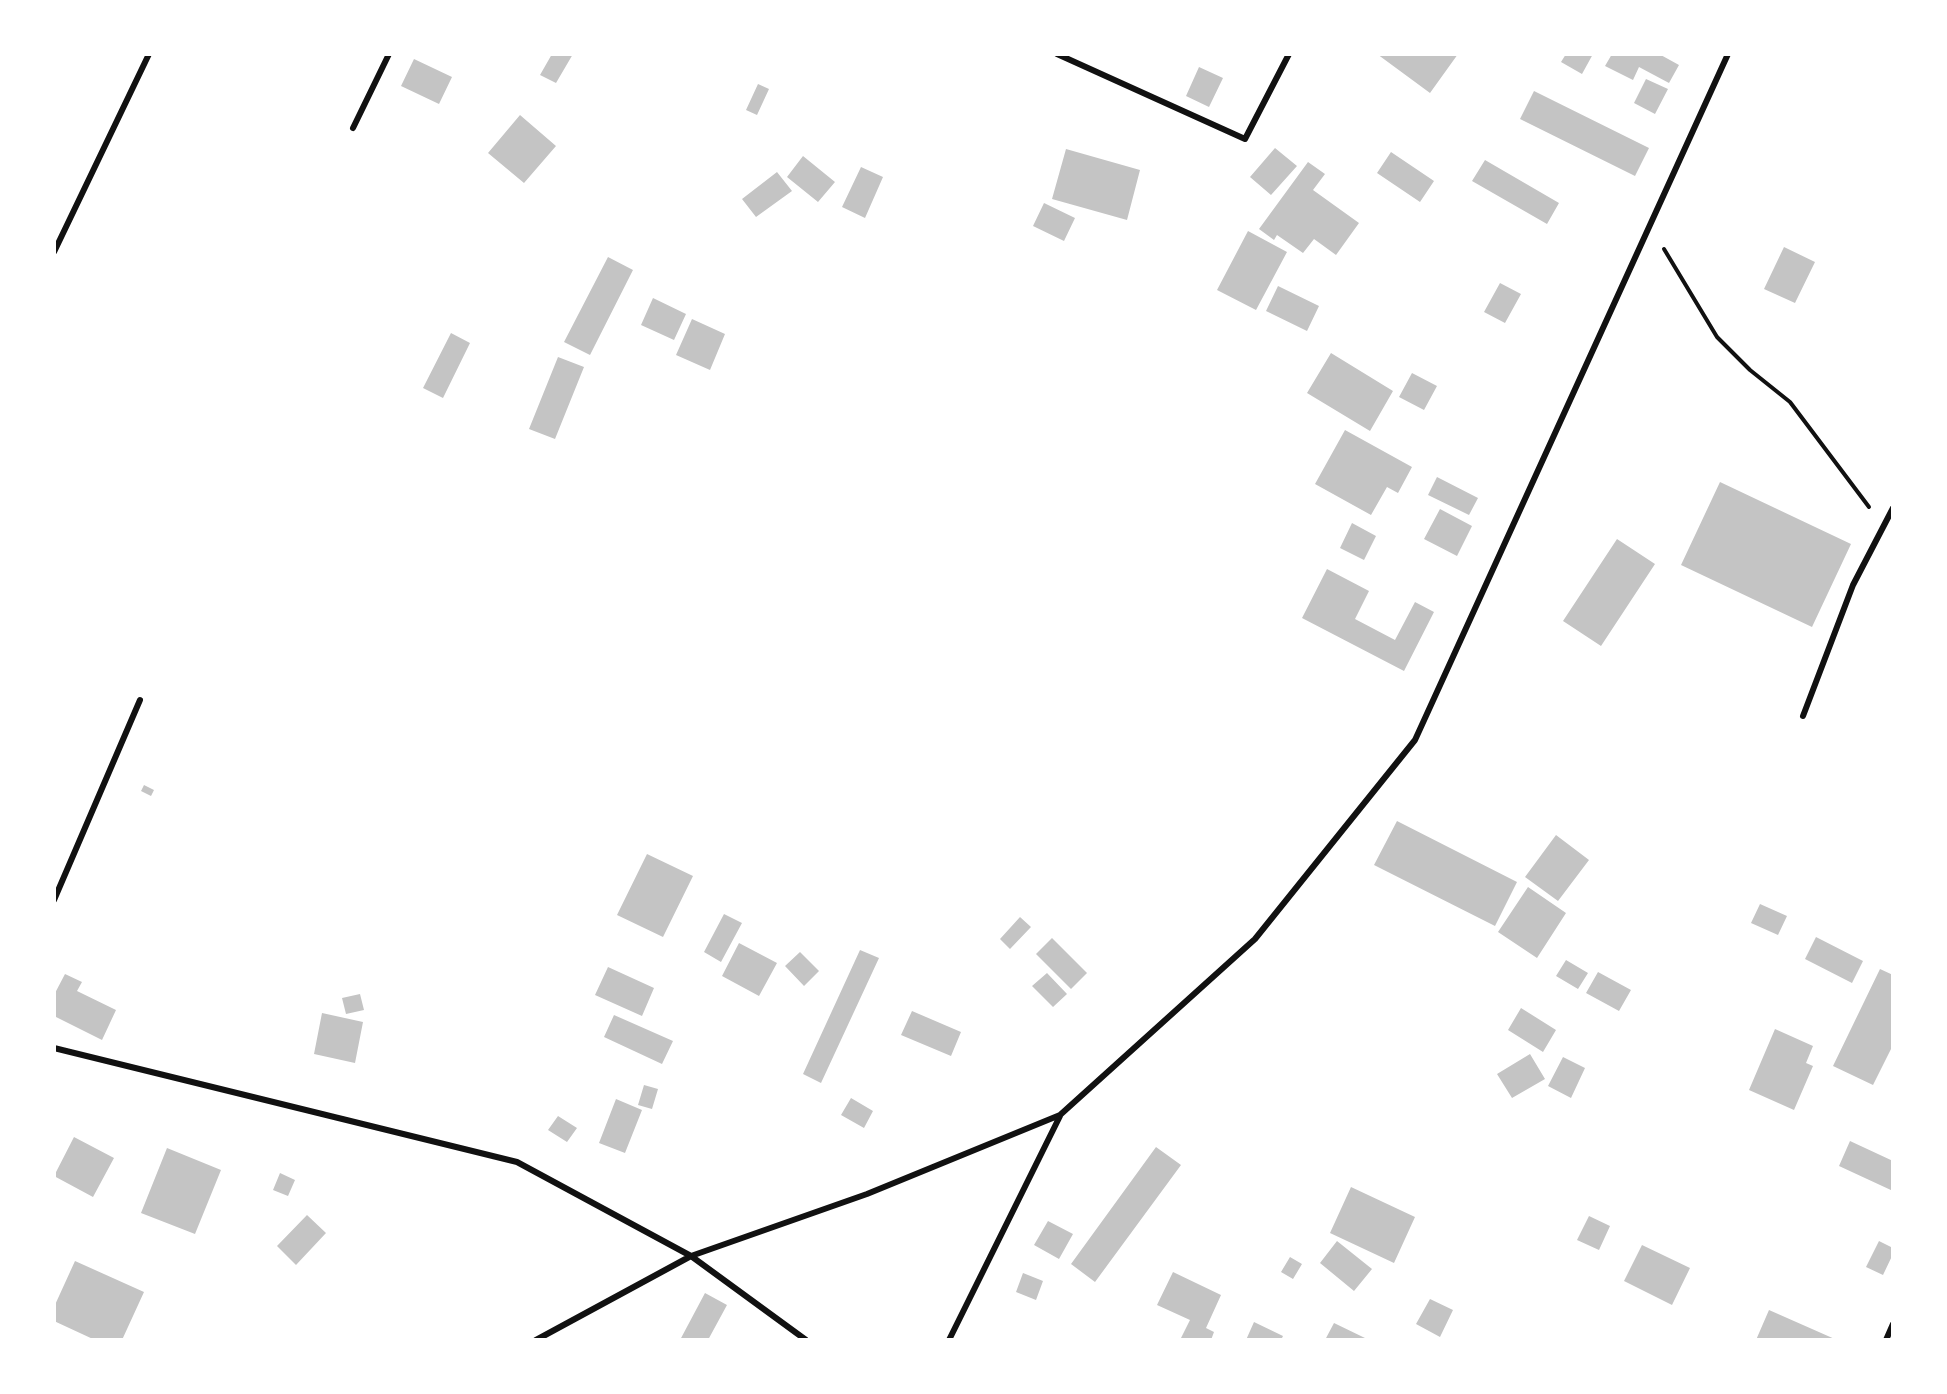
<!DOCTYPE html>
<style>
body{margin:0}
#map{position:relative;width:1947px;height:1394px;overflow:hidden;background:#fff;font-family:"PT Sans Narrow",sans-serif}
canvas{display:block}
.frame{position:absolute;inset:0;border:56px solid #fff;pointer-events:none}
</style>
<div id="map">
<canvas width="1947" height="1394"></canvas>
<div class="frame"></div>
</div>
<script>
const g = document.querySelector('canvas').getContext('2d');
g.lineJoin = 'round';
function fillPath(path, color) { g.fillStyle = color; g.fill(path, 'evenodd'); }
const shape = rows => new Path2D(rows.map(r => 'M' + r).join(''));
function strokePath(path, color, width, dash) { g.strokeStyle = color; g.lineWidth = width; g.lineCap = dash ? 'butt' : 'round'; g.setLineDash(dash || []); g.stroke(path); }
fillPath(shape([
 [552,54,573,54,556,83,540,75],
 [1377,54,1458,54,1430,93],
 [1566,54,1593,54,1582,74,1561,62],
 [1612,54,1659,54,1679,65,1669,83,1639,67,1633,80,1605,66],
 [414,59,452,77,439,104,401,86],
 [1199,67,1223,78,1209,107,1186,96],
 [1646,79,1668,89,1655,114,1634,103],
 [758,84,769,89,757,115,746,110],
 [1534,91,1649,148,1635,176,1520,119],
 [520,115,556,146,524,183,488,153],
 [1275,148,1297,166,1271,195,1250,177],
 [1066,149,1140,170,1127,220,1052,199],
 [1391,152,1434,181,1420,202,1377,173],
 [803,156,835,182,818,202,787,177],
 [1485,160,1559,203,1547,224,1472,181],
 [1308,162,1325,174,1313,190,1359,223,1336,255,1314,239,1303,253,1277,235,1274,240,1259,229],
 [861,167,883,177,865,218,842,207],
 [777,172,792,191,756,217,742,199],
 [1044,203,1075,218,1064,241,1033,226],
 [1248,231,1287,252,1256,310,1217,290],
 [1784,247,1815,262,1795,303,1764,289],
 [608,257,633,270,590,355,564,342],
 [1500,283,1521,294,1505,323,1484,312],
 [1278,286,1319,306,1307,331,1266,311],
 [653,298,686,314,674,340,641,325],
 [692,319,725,334,710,370,676,355],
 [451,333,470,343,443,398,423,388],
 [1331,353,1393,391,1370,431,1307,393],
 [558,357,584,367,555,439,529,429],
 [1412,373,1437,386,1424,410,1399,397],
 [1345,430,1412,467,1398,493,1387,487,1371,515,1315,484],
 [1437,477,1478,498,1469,515,1428,495],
 [1720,482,1851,544,1812,627,1681,565],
 [1440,509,1472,526,1457,556,1424,539],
 [1352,523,1376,536,1364,560,1340,548],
 [1617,539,1655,564,1601,646,1563,621],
 [1327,569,1369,591,1355,619,1395,640,1415,602,1434,612,1404,671,1302,618],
 [144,785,154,790,151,796,141,791],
 [1397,821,1517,882,1495,926,1374,865],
 [1556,835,1589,860,1558,901,1525,877],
 [647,854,693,876,663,937,617,915],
 [1528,887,1566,913,1537,958,1498,932],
 [1760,904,1787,916,1778,935,1751,923],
 [724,914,742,923,721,962,704,952],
 [1020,917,1031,927,1010,949,1000,939],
 [1816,937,1863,961,1852,983,1805,959],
 [1052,938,1087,973,1071,989,1036,954],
 [739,943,777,963,759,996,722,976],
 [860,950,879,958,821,1083,803,1074],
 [800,952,819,971,804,986,785,966],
 [1566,960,1588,973,1578,989,1556,976],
 [608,967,654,988,642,1016,595,995],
 [1880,969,1893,975,1893,1045,1873,1085,1833,1066],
 [1598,972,1631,990,1619,1011,1586,993],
 [1047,973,1067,994,1053,1007,1032,986],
 [65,974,82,982,77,991,116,1010,102,1040,54,1016,54,995],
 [360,994,364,1010,346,1014,342,998],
 [1521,1008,1556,1030,1543,1052,1508,1030],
 [912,1011,961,1032,951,1056,901,1035],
 [322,1013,363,1022,355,1063,314,1054],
 [614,1015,673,1041,662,1064,604,1037],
 [1775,1029,1813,1046,1806,1063,1813,1066,1794,1110,1749,1090],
 [1530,1054,1545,1079,1512,1098,1497,1074],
 [1563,1057,1585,1068,1571,1098,1548,1086],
 [644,1085,658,1089,652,1109,638,1105],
 [851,1098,873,1111,864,1128,841,1115],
 [616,1099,642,1110,625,1153,599,1143],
 [558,1116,577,1128,567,1142,548,1130],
 [74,1137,114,1158,93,1197,54,1176],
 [1850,1141,1893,1161,1893,1191,1839,1166],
 [1156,1147,1181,1165,1095,1282,1071,1264],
 [167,1148,221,1170,195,1234,141,1213],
 [280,1173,295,1180,288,1196,273,1190],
 [1351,1187,1415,1217,1394,1263,1330,1233],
 [307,1215,326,1233,296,1265,277,1246],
 [1589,1216,1610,1226,1599,1250,1577,1240],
 [1048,1221,1073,1234,1059,1259,1034,1245],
 [1337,1241,1372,1269,1354,1291,1320,1263],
 [1879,1241,1893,1248,1893,1254,1883,1275,1866,1267],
 [1642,1245,1690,1268,1672,1305,1624,1281],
 [1290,1257,1302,1264,1293,1279,1281,1272],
 [75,1261,144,1292,122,1340,95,1340,54,1321,54,1307],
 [1173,1272,1221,1295,1206,1328,1214,1332,1211,1340,1180,1340,1190,1320,1157,1305],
 [1023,1273,1043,1281,1036,1300,1016,1292],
 [705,1293,727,1305,708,1340,680,1340],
 [1430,1299,1453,1310,1440,1337,1416,1324],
 [1769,1310,1837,1340,1756,1340],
 [1254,1322,1283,1336,1281,1340,1246,1340],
 [1334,1323,1365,1338,1364,1340,1325,1340]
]), '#c4c4c4');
strokePath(shape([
 [1664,249,1717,337,1750,370,1790,402,1869,507]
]), '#111', 4);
strokePath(shape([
 [1057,54,1245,139,1289,54],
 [353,128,389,54],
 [54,252,149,54],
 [1803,716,1853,585,1893,508],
 [54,900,140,700],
 [54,1048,517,1162,691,1256,806,1340],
 [536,1340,691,1256,867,1194,1060,1115,1255,939,1415,740,1728,54],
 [949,1340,1060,1116],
 [1886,1340,1893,1324]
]), '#111', 6);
</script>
